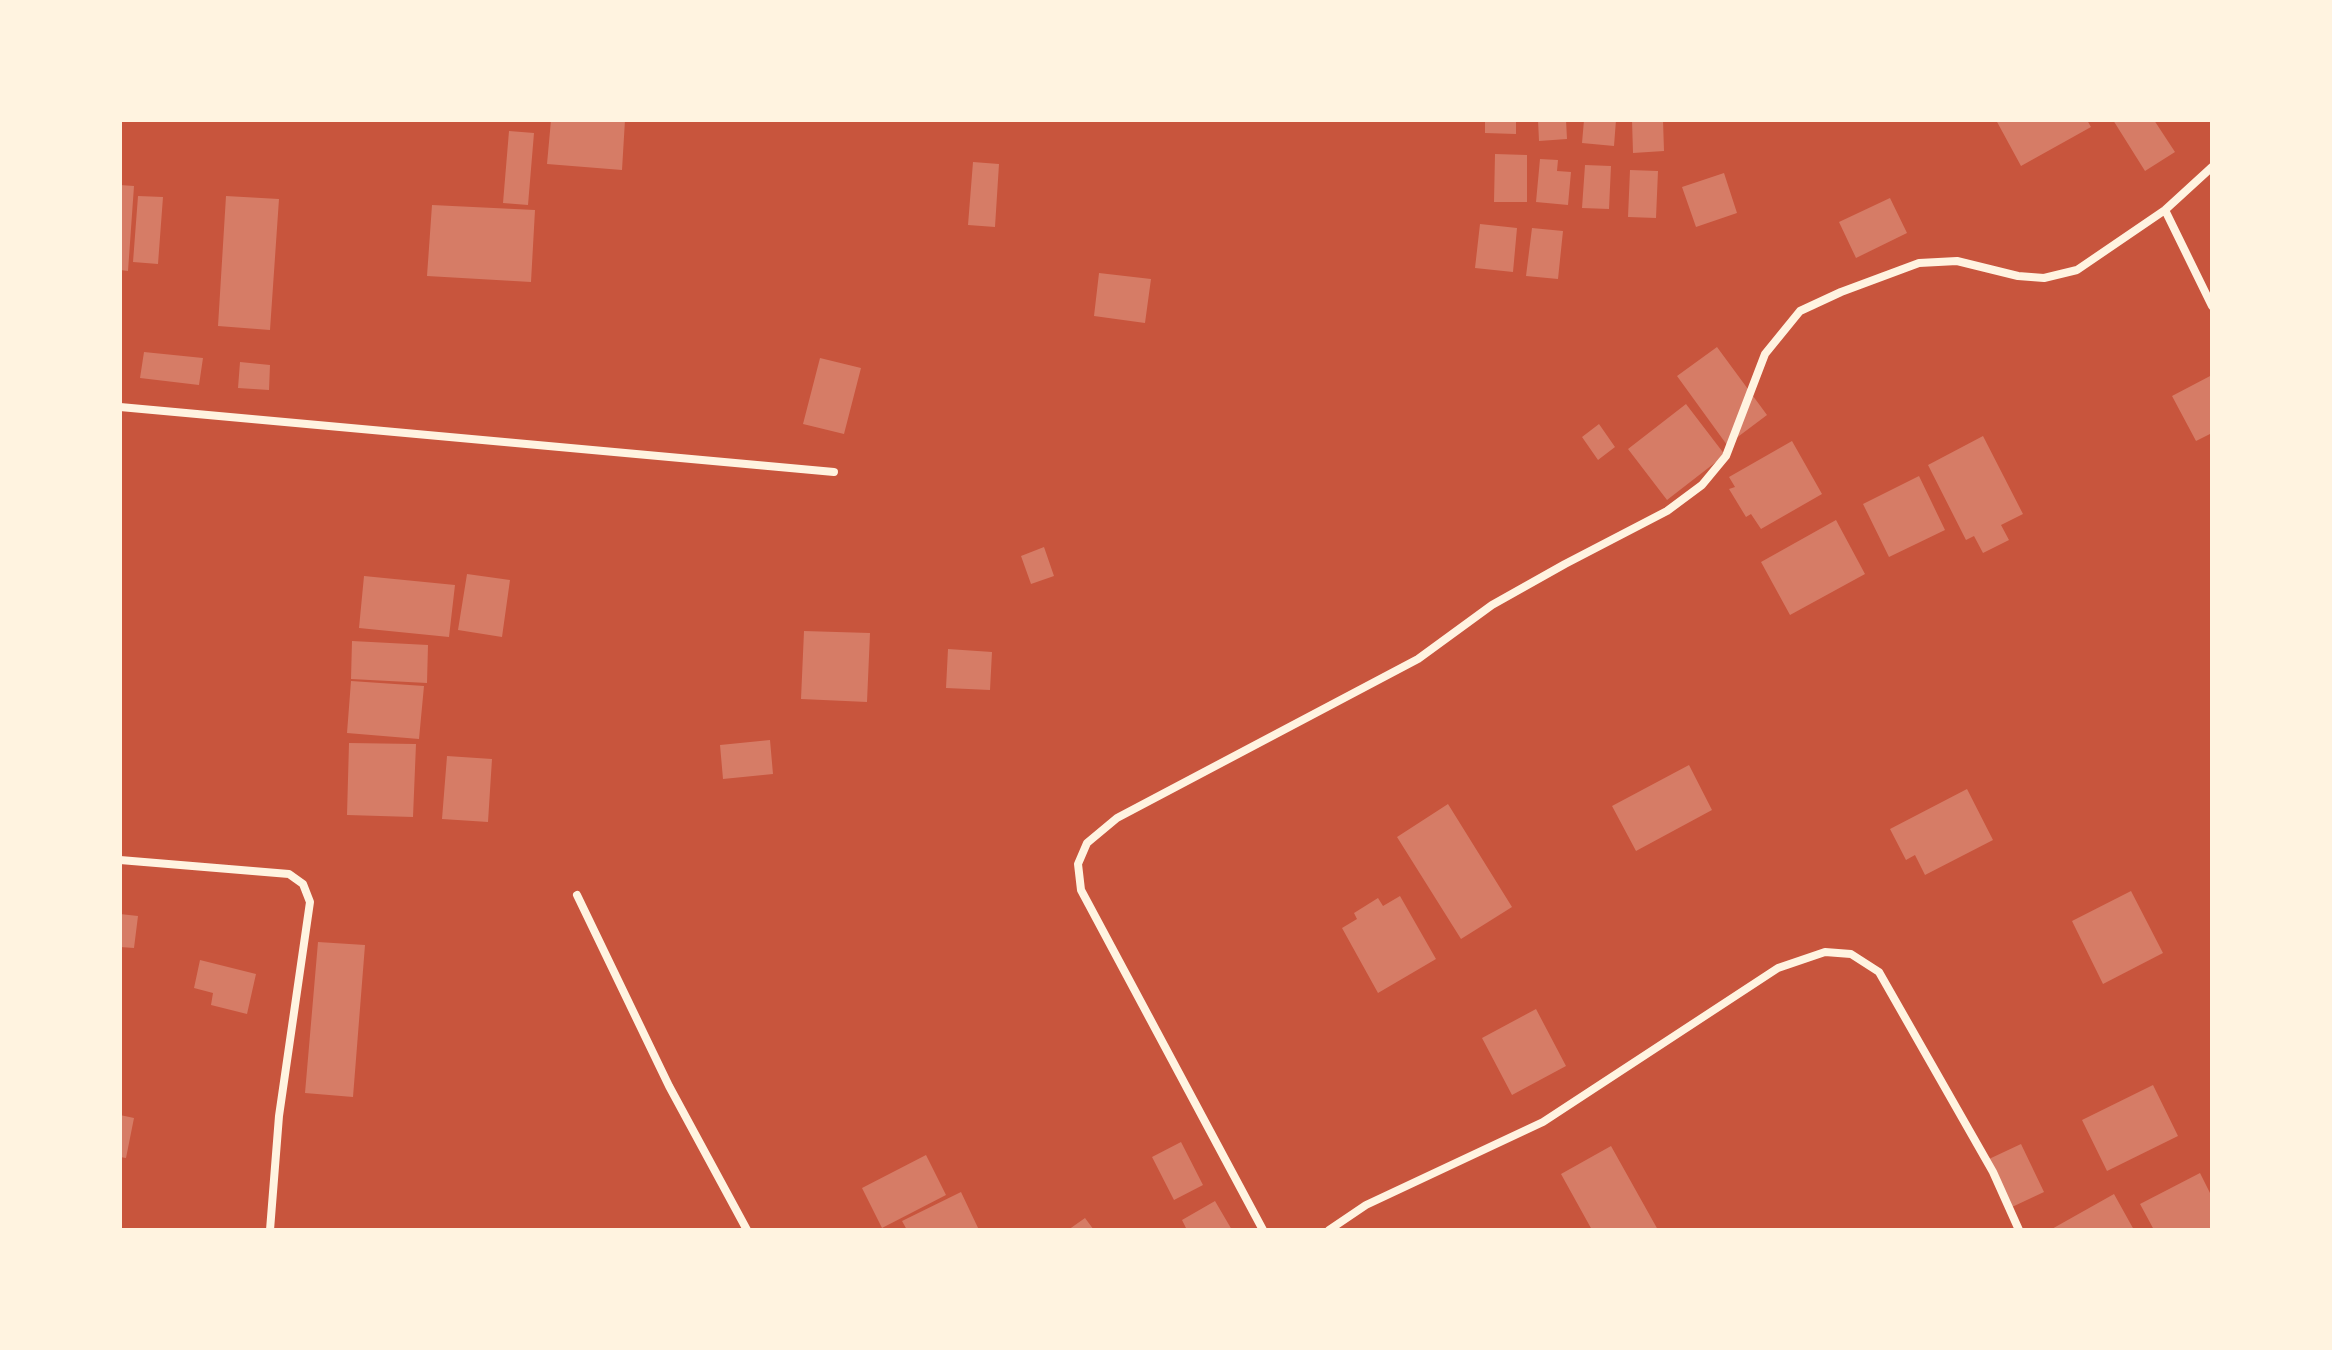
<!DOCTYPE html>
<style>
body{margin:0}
#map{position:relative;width:2332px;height:1350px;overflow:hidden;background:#c8553d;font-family:"Crimson Pro",serif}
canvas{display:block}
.frame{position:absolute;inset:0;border:122px solid #fff3e0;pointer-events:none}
</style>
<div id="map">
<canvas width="2332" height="1350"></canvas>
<div class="frame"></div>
</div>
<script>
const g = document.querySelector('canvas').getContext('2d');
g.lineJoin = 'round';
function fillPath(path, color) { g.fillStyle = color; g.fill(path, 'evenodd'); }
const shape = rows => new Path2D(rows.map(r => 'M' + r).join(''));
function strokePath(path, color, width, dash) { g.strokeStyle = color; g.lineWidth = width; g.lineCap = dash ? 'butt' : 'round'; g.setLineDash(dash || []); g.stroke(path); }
fillPath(shape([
 [551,120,625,120,622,170,547,164],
 [1485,120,1516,120,1516,134,1485,133],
 [1538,120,1566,120,1567,139,1539,141],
 [1584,120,1616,120,1614,146,1582,143],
 [1632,120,1663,120,1664,151,1633,153],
 [1996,120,2087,120,2091,127,2021,166],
 [2113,120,2154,120,2175,152,2145,171],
 [509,131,534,133,528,205,503,203],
 [1495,154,1527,155,1527,202,1494,202],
 [1540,159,1558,160,1557,171,1571,172,1568,205,1536,202],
 [973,162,999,164,995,227,968,225],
 [1585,165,1611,166,1609,209,1582,208],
 [1630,170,1658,171,1656,218,1628,217],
 [1724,173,1737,213,1696,227,1682,187],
 [120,185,134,186,128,271,120,270],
 [138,196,163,197,158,264,133,262],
 [226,196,279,199,270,330,218,326],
 [1890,198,1907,233,1856,258,1839,222],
 [432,205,535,210,531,282,427,276],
 [1480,224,1517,228,1513,272,1475,268],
 [1532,228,1563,231,1558,279,1526,276],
 [1099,273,1151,279,1145,323,1094,316],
 [1717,347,1767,415,1727,445,1677,376],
 [144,352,203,358,199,385,140,378],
 [820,358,861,368,844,434,803,424],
 [240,362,270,365,269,390,238,388],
 [2212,375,2212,433,2196,441,2172,396],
 [1686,404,1725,455,1667,500,1628,449],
 [1599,424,1615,447,1598,460,1582,437],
 [1983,436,2023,514,2001,525,2009,540,1983,553,1974,536,1966,540,1928,465],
 [1792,441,1822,494,1761,529,1751,514,1746,517,1729,489,1735,487,1729,477],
 [1919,476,1945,530,1889,557,1863,504],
 [1836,520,1865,574,1790,615,1761,562],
 [1044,547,1054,576,1031,584,1021,556],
 [467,574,510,580,502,637,458,630],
 [364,576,455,585,449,637,359,628],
 [804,631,870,633,867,702,801,699],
 [352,641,428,645,427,683,351,679],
 [948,649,992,652,990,690,946,688],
 [351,681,424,686,419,739,347,733],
 [770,740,773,774,723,779,720,745],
 [349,743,416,744,413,817,347,815],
 [447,756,492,759,488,822,442,819],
 [1689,765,1712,810,1636,851,1612,806],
 [1967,789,1993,840,1925,875,1915,855,1906,860,1890,829],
 [1448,804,1512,907,1461,939,1397,837],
 [2131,891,2163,953,2103,984,2072,921],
 [1400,896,1436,959,1378,993,1342,928,1357,919,1354,913,1378,898,1383,906],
 [120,914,138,916,134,948,120,947],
 [318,942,365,945,353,1097,305,1093],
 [200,960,256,974,247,1014,211,1005,213,993,194,988],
 [1536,1009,1566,1066,1512,1095,1482,1038],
 [2153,1085,2178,1136,2107,1171,2082,1120],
 [120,1115,134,1118,126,1158,120,1157],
 [1181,1142,1203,1185,1174,1200,1152,1157],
 [2021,1144,2044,1192,2012,1207,1989,1159],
 [1611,1146,1658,1230,1592,1230,1561,1174],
 [926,1155,946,1195,882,1228,862,1188],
 [2200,1173,2212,1197,2212,1230,2154,1230,2140,1204],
 [961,1192,979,1230,907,1230,902,1221],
 [2114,1194,2134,1230,2050,1230],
 [1215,1201,1232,1230,1187,1230,1182,1220],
 [1085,1218,1094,1230,1068,1230]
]), '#d67c66');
strokePath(shape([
 [2165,210,2212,306],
 [120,407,834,472],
 [120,860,289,874,303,884,310,902,279,1116,270,1230],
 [577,895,669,1086,747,1230],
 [1263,1230,1081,890,1078,864,1087,843,1117,818,1418,659,1492,605,1565,564,1667,511,1702,485,1726,456,1765,354,1800,311,1841,292,1919,263,1957,261,2018,276,2044,278,2077,270,2165,210,2212,167],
 [1329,1230,1366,1205,1543,1122,1778,968,1825,952,1851,954,1879,972,1993,1172,2019,1230]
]), '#fff3e0', 8);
</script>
